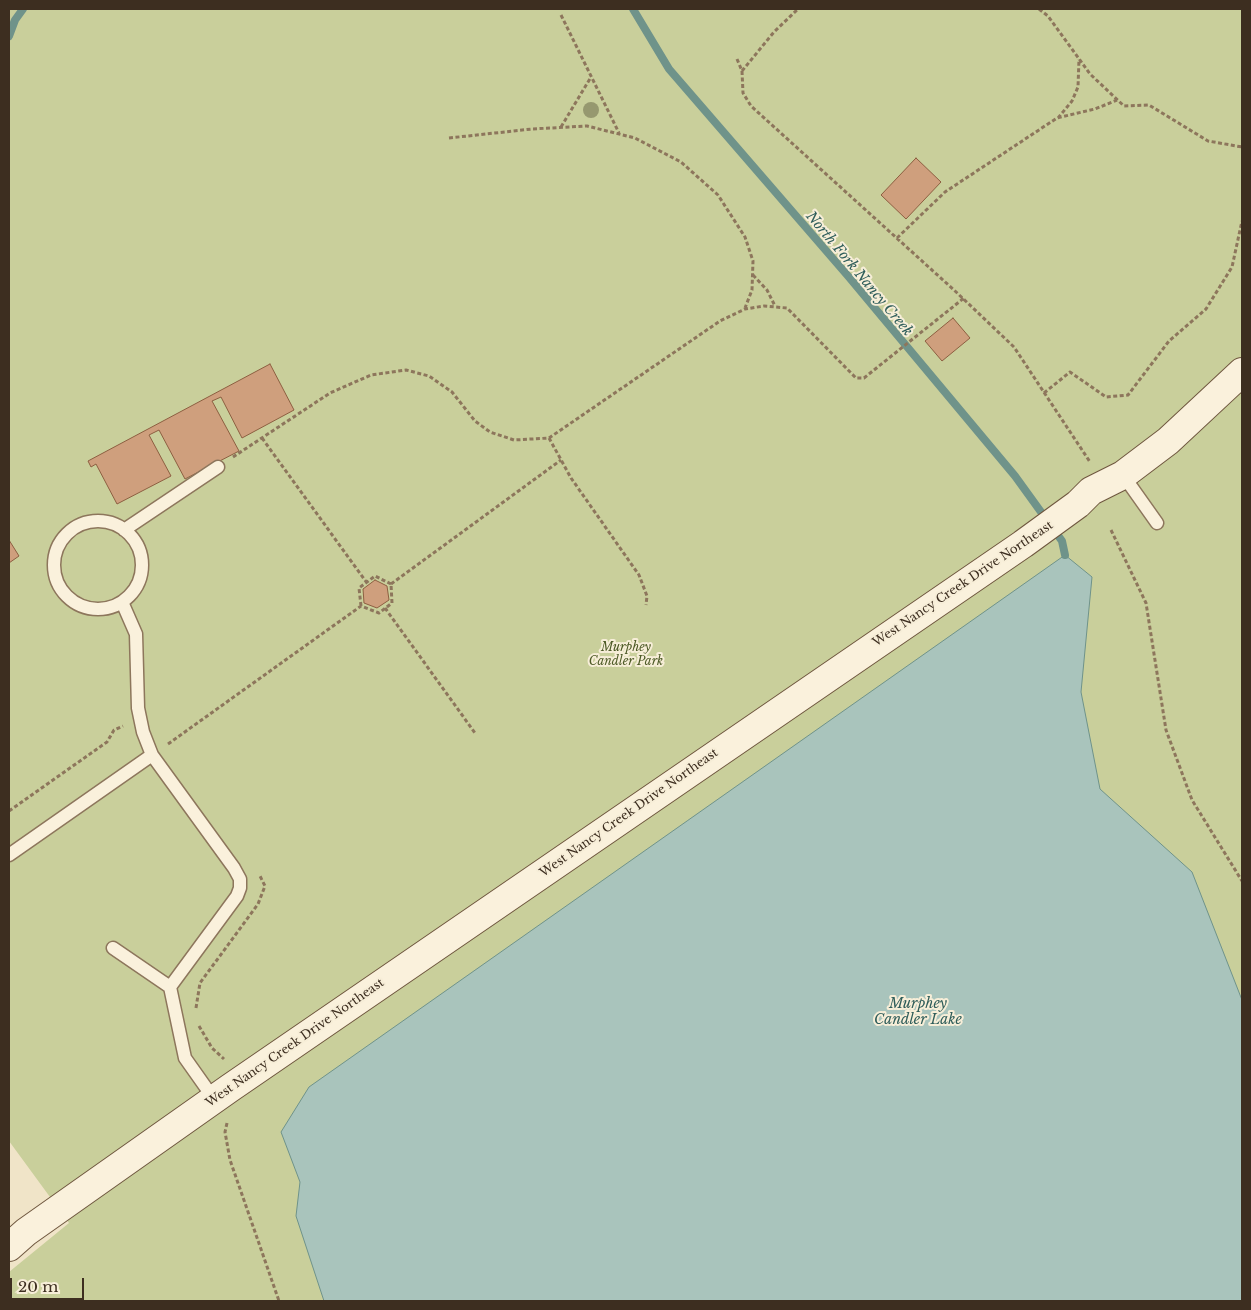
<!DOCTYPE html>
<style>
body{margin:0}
#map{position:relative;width:1251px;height:1310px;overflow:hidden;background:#f0e4c8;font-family:"Libre Baskerville",serif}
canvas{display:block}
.frame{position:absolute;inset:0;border:10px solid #3d2e20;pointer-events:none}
.scale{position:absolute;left:10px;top:1278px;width:74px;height:22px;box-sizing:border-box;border:2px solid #3d2e20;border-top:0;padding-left:6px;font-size:15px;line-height:18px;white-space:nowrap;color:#3d2e20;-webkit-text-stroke:4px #f7eed8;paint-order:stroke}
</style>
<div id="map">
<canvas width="1251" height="1310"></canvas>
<div class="frame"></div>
<div class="scale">20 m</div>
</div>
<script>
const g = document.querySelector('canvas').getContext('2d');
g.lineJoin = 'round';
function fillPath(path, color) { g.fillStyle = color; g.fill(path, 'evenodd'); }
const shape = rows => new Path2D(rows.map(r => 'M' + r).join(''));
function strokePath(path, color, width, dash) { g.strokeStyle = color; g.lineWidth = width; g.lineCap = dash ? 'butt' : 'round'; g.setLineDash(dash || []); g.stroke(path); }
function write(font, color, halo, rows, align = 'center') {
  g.font = font + ' "Libre Baskerville",serif'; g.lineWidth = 4; g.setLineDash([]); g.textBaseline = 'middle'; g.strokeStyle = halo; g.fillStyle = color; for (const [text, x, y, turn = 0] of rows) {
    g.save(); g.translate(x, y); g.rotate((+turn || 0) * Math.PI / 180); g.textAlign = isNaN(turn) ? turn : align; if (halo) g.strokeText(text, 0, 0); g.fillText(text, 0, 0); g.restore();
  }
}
fillPath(shape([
 [9,9,1242,9,1242,1301,9,1301,9,1272,69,1223,9,1141]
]), '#c9cf9b');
const water = shape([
 [1065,555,1092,577,1081,692,1100,789,1192,872,1242,1000,1242,1301,324,1301,296,1216,300,1182,281,1132,309,1087,1065,555]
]);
fillPath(water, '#a9c4bc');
strokePath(water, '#6f938a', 1);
strokePath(shape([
 [633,9,669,69,848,276,1015,476,1062,541,1065,555],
 [9,36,15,20,23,9]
]), '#6f938a', 8);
const building = shape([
 [916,158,941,182,906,219,881,195,916,158],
 [953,318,970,338,942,361,925,341,953,318],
 [270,364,294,410,242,438,221,397,212,401,239,451,185,479,159,430,149,435,171,476,117,504,96,464,91,467,88,461,270,364],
 [9,540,19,556,9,563,9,540],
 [375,580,387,586,389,600,377,608,364,603,363,589,375,580]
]);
fillPath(building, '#cf9f7d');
strokePath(building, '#8d5f41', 1);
const lane = shape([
 [1123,475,1157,523],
 '54 565a44 44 0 1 1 88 0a44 44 0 1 1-88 0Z',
 [124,530,218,467],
 [122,602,136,634,138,708,143,732,152,755,234,868,240,879,240,888,237,896,170,987],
 [9,855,152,755],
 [113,948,170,987,185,1058,214,1099]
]);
const secondary = shape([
 [9,1247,26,1232,230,1088,1023,544,1078,504,1091,491,1123,475,1168,441,1242,372]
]);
strokePath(lane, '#8d765c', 15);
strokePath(secondary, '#6f573f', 30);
strokePath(shape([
 [1039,9,1048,16,1090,74,1124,106,1149,105,1208,141,1242,147],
 [561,15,619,133],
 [737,59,742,71,743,93,751,106,954,290,1014,347,1090,462],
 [742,71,774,32,798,9],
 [1058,118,1072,101,1078,87,1079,59],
 [561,127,591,77],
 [449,138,532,129,587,126,635,138,681,162,718,195,745,237,753,261,752,290,745,308],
 [897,238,945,192,1057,118,1095,109,1117,100],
 [753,275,767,290,775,306],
 [1044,393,1070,372,1106,397,1128,395,1169,341,1206,309,1232,267,1242,221],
 [262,438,367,583],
 [549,438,571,478,639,575,647,596,646,605],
 [233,457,330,393,371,375,406,370,429,376,452,392,475,421,490,432,514,440,549,438,720,321,745,309,764,306,787,308,856,378,864,378,964,298],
 [1111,530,1146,603,1166,730,1192,800,1242,881],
 [391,584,561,460],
 [361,606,359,588,375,576,391,584],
 [385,608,475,733],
 [168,744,361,606,379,613,392,603,391,584],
 [9,811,107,742,114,730,123,726],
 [196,1008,200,983,258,904,265,886,260,876],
 [199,1026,212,1048,224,1059],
 [227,1123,225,1132,230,1160,279,1301]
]), '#8d765c', 3, [4, 2.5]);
strokePath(lane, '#faf1dc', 12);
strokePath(secondary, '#faf1dc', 28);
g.fillStyle = '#96986f';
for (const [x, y] of [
 [591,110]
]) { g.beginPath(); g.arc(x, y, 8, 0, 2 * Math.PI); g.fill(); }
write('12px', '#3d2e20', '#f7eed8', [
 ["West Nancy Creek Drive Northeast",963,584,-34],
 ["West Nancy Creek Drive Northeast",629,813,-35],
 ["West Nancy Creek Drive Northeast",295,1043,-35]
]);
write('italic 12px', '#4d5a26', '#f7eed8', [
 ["Murphey",626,648],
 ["Candler Park",626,662]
]);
write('italic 14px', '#2f5d5a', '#f7eed8', [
 ["North Fork Nancy Creek",859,274,50],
 ["Murphey",918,1004],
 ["Candler Lake",918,1020]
]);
</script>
